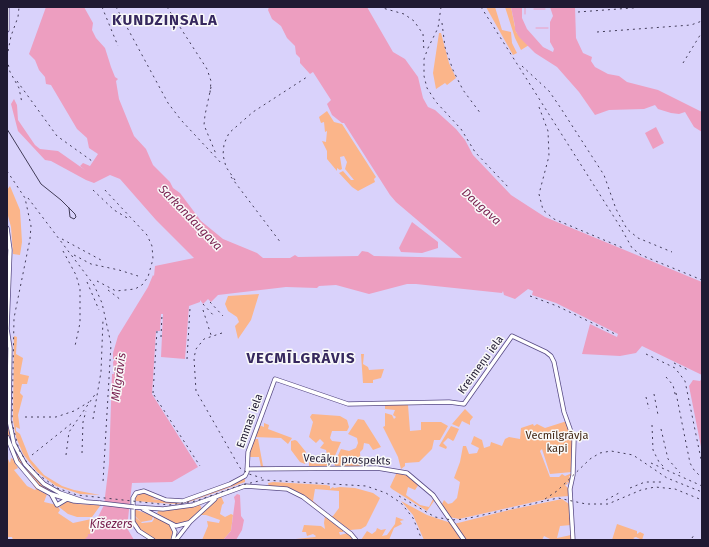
<!DOCTYPE html>
<meta charset="utf-8">
<style>
body{margin:0}
#map{position:relative;width:709px;height:547px;overflow:hidden;background:#d9d2fb;font-family:"Fira Sans",sans-serif}
canvas{display:block}
.frame{position:absolute;inset:0;border:8px solid #201a33;pointer-events:none}
</style>
<div id="map">
<canvas width="709" height="547"></canvas>
<div class="frame"></div>
</div>
<script>
const g = document.querySelector('canvas').getContext('2d');
g.lineJoin = 'round';
function fillPath(path, color) { g.fillStyle = color; g.fill(path, 'evenodd'); }
const shape = rows => new Path2D(rows.map(r => 'M' + r).join(''));
function strokePath(path, color, width, dash) { g.strokeStyle = color; g.lineWidth = width; g.lineCap = dash ? 'butt' : 'round'; g.setLineDash(dash || []); g.stroke(path); }
function write(font, color, halo, rows, align = 'center') {
  g.font = font + ' "Fira Sans",sans-serif'; g.lineWidth = 3; g.setLineDash([]); g.textBaseline = 'middle'; g.strokeStyle = halo; g.fillStyle = color; for (const [text, x, y, turn = 0] of rows) {
    g.save(); g.translate(x, y); g.rotate((+turn || 0) * Math.PI / 180); g.textAlign = isNaN(turn) ? turn : align; if (halo) g.strokeText(text, 0, 0); g.fillText(text, 0, 0); g.restore();
  }
}
fillPath(shape([
 [486,7,495,7,502,30,511,32,512,43,517,53,513,55],
 [505,7,511,7,516,32,529,45,521,50,515,38],
 [439,33,441,33,449,63,456,78,447,85,445,83,436,89,433,73],
 [327,111,334,122,342,124,376,177,374,179,375,182,358,191,352,187,339,173,343,171,351,180,354,180,345,169,347,162,344,156,340,157,342,169,340,170,337,168,337,171,327,159,327,151,322,141,326,142,327,131,325,132,324,122,321,123,319,117],
 [10,186,20,210,22,242,20,255,13,254,11,227,7,212,7,190],
 [259,294,251,320,238,339,235,326,239,322,237,317,228,311,225,304,228,296],
 [14,336,17,337,16,354,23,358,20,374,29,376,27,384,22,384,20,393,23,396,18,415,20,429,16,427,16,431,20,434,30,459,44,475,62,486,74,490,100,495,80,494,56,486,37,472,23,454,16,437,13,420],
 [361,354,364,354,363,364,368,367,369,370,384,369,381,378,373,380,373,383,363,383],
 [7,362,10,362,10,431,21,460,50,488,48,492,35,483,16,459,10,445,7,434],
 [385,405,408,405,410,431,421,430,421,422,441,422,448,426,440,440,434,440,432,449,419,462,405,463,405,466,401,469,398,457,383,427,385,426,385,413,392,415,394,419,396,417,393,415,395,410,385,409],
 [465,409,473,417,470,421,470,425,462,421,459,427,452,424],
 [312,414,340,416,347,420,349,427,347,431,332,431,330,438,332,441,341,442,330,467,309,466,309,460,311,463,322,464,326,462,327,454,326,450,320,448,324,443,320,439,316,443,309,437,313,422,310,417],
 [358,419,364,420,381,447,373,450,369,444,364,443,363,449,360,452,361,467,336,467,334,464,341,449,349,451,356,448,358,443,357,438,348,434],
 [567,421,573,439,572,472,550,474,542,449,540,451,550,477,559,477,562,474,565,476,572,473,571,476,569,476,571,480,569,483,566,482,568,484,565,485,569,489,569,496,556,497,459,519,449,517,442,504,444,500,448,504,452,503,457,498,460,482,454,478,460,462,463,446,466,446,469,454,477,453,479,448,471,444,474,436,482,440,484,448,490,446,491,442,502,446,505,439,509,437,520,439,521,428,533,424,534,426,537,424,545,428],
 [264,423,269,425,268,429,292,438,288,444,281,438,254,437,259,425,264,427],
 [451,426,459,429,454,440,453,441,448,438,443,443,447,447,446,449,439,446],
 [254,439,258,439,263,466,267,467,261,467,259,457,249,457,249,449],
 [295,440,297,441,306,452,305,464,300,462,291,450,291,441],
 [7,457,10,463,11,458,13,459,18,468,14,470,27,486,35,490,36,489,32,484,40,491,46,494,33,484,47,494,44,502,57,505,60,510,58,513,73,523,96,518,96,521,91,524,93,528,90,530,91,532,89,540,13,540,12,537,7,537],
 [397,472,406,474,419,484,415,490,408,487,406,495,420,505,429,507,434,497,434,501,427,511,392,489,390,487],
 [245,478,245,482,189,502,177,504,159,503,136,501,136,499,134,504,135,497,140,491,160,498,150,499,181,502,198,498],
 [273,482,326,485,330,486,330,489,333,487,334,488,340,487,355,488,373,493,380,498,366,526,361,529,350,530,331,516,333,516,339,508,339,491,315,489,313,501,324,511,296,491,269,487,268,483],
 [221,496,224,503,222,505,220,514,225,517,231,514,233,515,231,531,223,540,202,540,208,526,207,521,219,523,220,520,206,515,199,515],
 [562,499,569,504,571,525,560,526,557,538,571,535,572,540,552,540,544,536,542,540,424,540,413,515,401,501,427,515,454,524,509,510],
 [67,501,78,504,99,505,100,506,92,517,77,517,68,514,59,507],
 [198,504,200,505,202,509,189,522,176,525,157,513,159,510],
 [134,509,153,516,152,520,141,522,135,516],
 [153,515,168,523,174,529,173,540,155,540,141,531,134,523,135,517,142,523,152,522,154,519],
 [325,516,343,529,343,532,339,532,340,535,348,533,353,540,286,540,315,537,316,536,313,534,307,536,306,532,302,532,304,525,321,526,325,529,324,523],
 [396,517,404,520,400,521,402,524,394,528,389,540,361,540,367,531,372,534,376,531,377,528,381,530,386,529,382,536,387,535,395,524],
 [617,524,637,531,637,534,640,532,644,534,642,540,636,537,633,538,636,540,612,540]
]), '#fbb58a');
fillPath(shape([
 [46,7,84,7,93,23,92,30,96,38,105,48,111,67,115,77,118,79,116,81,119,99,134,136,146,149,153,165,170,182,173,188,180,193,201,221,223,239,257,253,263,258,290,258,295,255,298,257,358,256,362,251,368,252,374,256,462,258,396,202,390,195,344,123,342,123,332,115,327,104,331,100,313,72,310,74,300,63,300,58,296,54,295,46,287,38,281,26,272,19,268,10,269,7,367,7,393,52,405,59,418,77,423,98,428,107,435,110,456,129,465,140,473,155,511,195,545,217,702,282,702,375,642,346,636,353,620,356,582,354,590,324,617,337,618,334,556,303,532,295,533,291,528,289,515,299,504,295,503,291,502,293,416,284,407,284,369,294,336,285,319,286,317,288,286,287,218,295,211,302,208,299,203,304,200,300,200,302,189,306,185,359,161,357,163,314,161,314,160,331,156,331,152,394,198,467,172,482,132,483,127,528,134,540,84,540,88,536,88,534,91,534,90,529,93,528,91,524,96,521,104,505,109,464,112,374,114,374,113,362,115,359,113,359,113,353,118,336,148,287,153,275,154,276,155,266,194,258,156,220,120,179,110,175,94,183,86,180,51,161,45,160,18,131,11,104,14,99,17,105,18,120,35,145,40,149,58,151,85,170,80,166,83,163,90,166,98,154,89,148,87,138,77,129,51,85,46,84,45,77,39,70,35,60,29,54],
 [511,7,522,7,522,18,527,29,543,47,553,52,554,49,550,42,550,22,553,16,550,7,575,7,576,38,583,53,592,57,591,61,595,67,608,74,619,76,627,82,658,90,702,112,702,132,694,127,685,112,679,114,671,113,658,109,655,105,644,109,609,110,595,115,579,92,557,67,535,53,519,37,515,30,515,26],
 [656,127,664,143,653,149,645,133],
 [412,222,438,242,438,248,422,253,401,252,399,248],
 [702,378,702,452,689,386,693,380,700,381],
 [237,494,240,495,241,516,244,520,242,530,236,540,223,540,231,531,235,501,234,497]
]), '#ed9ec0');
strokePath(shape([
 [525,7,525,14],
 [534,9,545,9],
 [536,28,548,28]
]), '#ed9ec0', 1);
const major = shape([
 [7,30,7,7],
 [7,228,10,250,7,329,10,348,9,420,14,444,25,464,44,484,60,493,86,502],
 [7,437,17,462,38,487,51,494,74,501,100,503],
 [247,469,377,468,407,473,433,495,464,540],
 [51,494,57,505,67,499],
 [134,507,163,509,193,505,245,486,287,489,303,497,351,534,356,540],
 [143,509,176,526,188,523],
 [171,524,175,532,173,540],
 [153,540,139,531,133,522,133,498,136,493,144,491,166,500,183,501,230,484,245,476,247,472,248,452,275,379,348,404,449,402,464,404,512,336,546,352,551,356,554,362,564,412,574,440,573,475,570,489,573,540],
 [176,540,190,522,215,499]
]);
strokePath(major, '#574a84', 5);
strokePath(major, '#fff', 3.5);
strokePath(shape([
 [7,129,41,184,61,200,75,214,76,217,74,219,70,217,69,208]
]), '#423c58', 1);
strokePath(shape([
 [102,7,118,46],
 [116,7,168,103,181,120,222,164],
 [167,7,207,69,211,81,210,93],
 [379,7,404,14,414,21,423,34,424,52],
 [441,7,438,28,428,48,424,59,424,76,427,88,436,102,461,129,475,152,510,189],
 [481,7,621,228,632,248,641,255,702,280],
 [578,12,645,7],
 [442,23,445,47,453,70,463,90,481,114],
 [597,32,691,25,702,21],
 [7,57,11,36,18,17,19,7],
 [7,59,10,72,19,88,22,103],
 [683,63,702,32],
 [522,66,549,91,560,107,604,175,616,209,627,229,638,238,672,252],
 [17,81,57,136,92,161],
 [211,87,205,115,204,125,216,154],
 [539,107,548,131,549,156,539,194,543,210,554,219,623,248],
 [7,171,25,198,31,226,30,239,14,318,12,423,19,450,28,464,39,475,57,488,77,495,169,505,196,501,238,486,263,480,366,486,386,493,401,503,413,518,422,540],
 [231,177,281,243],
 [235,180,226,167,223,155,224,144,229,133,253,112,307,77],
 [93,190,114,210,129,219],
 [28,198,94,285,102,303,111,344,103,482],
 [62,239,101,260],
 [63,251,76,275,80,289,80,323,75,346],
 [74,255,91,264,119,270,138,276],
 [97,281,116,291,135,289,142,285,148,277,153,259,152,246,147,235,104,189],
 [87,282,99,310],
 [108,290,121,300],
 [530,296,557,306,617,335],
 [210,302,223,316],
 [203,304,215,317],
 [203,310,211,335],
 [222,333,204,339,196,349,194,358,196,391,240,468,249,474,262,478],
 [161,337,162,314],
 [646,354,675,368,685,381,702,464],
 [187,359,190,308],
 [674,363,688,370],
 [666,377,673,385,676,398],
 [153,393,157,331],
 [676,393,690,463,694,470,702,478],
 [654,394,658,415],
 [154,395,200,466],
 [646,397,649,409],
 [25,417,56,417,74,411,89,402],
 [93,419,101,372,103,320],
 [652,425,653,450,659,462,665,468],
 [661,429,668,459,680,473],
 [82,453,83,422,86,411],
 [32,455,72,423],
 [66,455,69,432,96,393],
 [651,463,702,486],
 [630,488,645,482,663,482],
 [399,496,435,517,452,520,465,519,558,498,586,504,608,504,641,490,655,487,675,489,702,500],
 [545,499,557,491,590,459,600,453,611,451,633,455,667,478,702,492],
 [606,500,619,493],
 [692,538,694,535]
]), '#423c58', 1, [2, 4]);
const majorBridge = shape([
 [100,503,134,507]
]);
strokePath(majorBridge, '#574a84', 5, []);
strokePath(majorBridge, '#fff', 3.5);
write('11px', '#201a33', '#f9f9f9', [
 ["Kreimeņu iela",481,365,-54],
 ["Emmas iela",250,421,-70],
 ["Vecāķu prospekts",347,460,2]
]);
write('11px', '#402411', '#f9f9f9', [
 ["Vecmīlgrāvja",557,436],
 ["kapi",557,449]
]);
write('italic 12px', '#771e4d', '#f9f9f9', [
 ["Daugava",481,207,42],
 ["Sarkandaugava",190,218,46],
 ["Mīlgrāvis",119,377,-82],
 ["Ķīšezers",111,525]
]);
g.letterSpacing = '1px';
write('bold 15px', '#36285e', '#f9f9f9', [
 ["KUNDZIŅSALA",165,21],
 ["VECMĪLGRĀVIS",301,359]
]);
g.letterSpacing = '0px';
</script>
